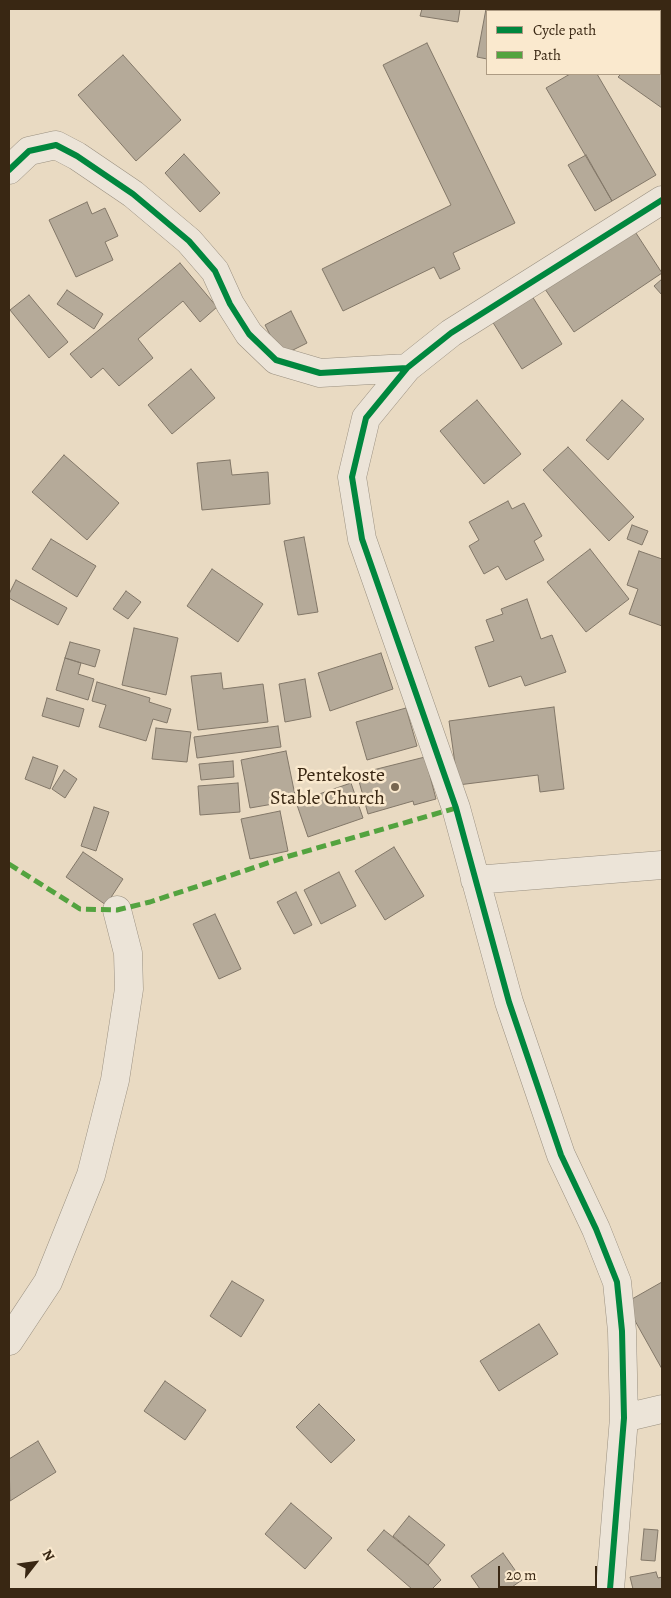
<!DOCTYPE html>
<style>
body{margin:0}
#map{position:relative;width:671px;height:1598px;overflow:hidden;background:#e9dac2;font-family:Alegreya,serif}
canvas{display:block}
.frame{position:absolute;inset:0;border:10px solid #392713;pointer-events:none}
.legend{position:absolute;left:486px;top:10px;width:175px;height:65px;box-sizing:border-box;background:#fae9ce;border:1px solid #ad9b83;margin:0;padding:6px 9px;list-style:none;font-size:15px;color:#392713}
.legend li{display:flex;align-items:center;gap:10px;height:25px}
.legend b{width:25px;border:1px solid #ad9b83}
.north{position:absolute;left:10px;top:1538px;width:50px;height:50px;-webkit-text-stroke:4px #fae9ce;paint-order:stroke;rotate:60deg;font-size:14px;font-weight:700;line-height:20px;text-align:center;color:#392713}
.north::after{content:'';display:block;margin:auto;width:18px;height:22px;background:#392713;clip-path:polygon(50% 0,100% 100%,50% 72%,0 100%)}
.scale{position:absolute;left:498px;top:1566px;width:99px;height:22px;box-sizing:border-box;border:2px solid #392713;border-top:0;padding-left:6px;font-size:15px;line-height:18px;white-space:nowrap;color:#392713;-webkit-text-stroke:4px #fae9ce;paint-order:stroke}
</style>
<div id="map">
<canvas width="671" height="1598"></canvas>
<div class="frame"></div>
<ul class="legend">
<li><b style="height:6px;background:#00873e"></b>Cycle path</li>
<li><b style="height:6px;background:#53a33f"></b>Path</li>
</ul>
<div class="north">N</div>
<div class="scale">20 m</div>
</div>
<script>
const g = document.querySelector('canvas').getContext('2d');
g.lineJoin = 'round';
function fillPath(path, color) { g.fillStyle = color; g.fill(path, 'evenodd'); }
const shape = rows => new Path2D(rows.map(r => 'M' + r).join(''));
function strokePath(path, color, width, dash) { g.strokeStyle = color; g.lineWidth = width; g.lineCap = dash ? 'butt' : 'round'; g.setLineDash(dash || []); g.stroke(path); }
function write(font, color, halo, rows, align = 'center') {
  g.font = font + ' Alegreya,serif'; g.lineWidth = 5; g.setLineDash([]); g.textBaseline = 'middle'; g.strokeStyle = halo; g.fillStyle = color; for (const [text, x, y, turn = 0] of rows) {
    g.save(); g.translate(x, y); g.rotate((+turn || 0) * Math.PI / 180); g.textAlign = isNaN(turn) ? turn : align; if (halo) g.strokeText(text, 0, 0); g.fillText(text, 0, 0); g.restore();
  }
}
const building = shape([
 [422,9,460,9,458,22,420,16,422,9],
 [486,9,561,9,561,11,487,11,487,59,477,57,486,9],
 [596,9,640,9,640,11,596,11,596,9],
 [660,40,662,42,662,108,618,77,621,74,660,74,660,40],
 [427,43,515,223,453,253,460,269,440,279,434,267,343,311,322,269,451,205,383,65,427,43],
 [123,55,181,120,136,161,78,95,123,55],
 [570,74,597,74,656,175,612,201,546,88,570,74],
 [184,154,220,193,200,212,165,173,184,154],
 [586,155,612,201,595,211,568,165,586,155],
 [87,202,92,214,105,208,118,236,105,242,113,260,76,277,49,220,87,202],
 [634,230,662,273,574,332,545,289,634,230],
 [180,263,217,307,200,322,183,301,138,339,153,358,119,386,103,368,91,378,70,354,180,263],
 [662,279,662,295,654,286,662,279],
 [67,290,103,314,94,329,57,304,67,290],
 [29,295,68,342,49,358,10,310,29,295],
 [532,296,562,344,522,369,492,321,532,296],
 [291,311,307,343,281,356,265,325,291,311],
 [191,369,215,398,172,434,148,405,191,369],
 [477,400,521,454,484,484,440,431,477,400],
 [622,400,644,419,608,460,586,440,622,400],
 [568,447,634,517,609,541,543,470,568,447],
 [64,455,119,503,87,540,32,492,64,455],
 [230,460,232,475,268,472,270,504,202,510,197,463,230,460],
 [508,501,512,509,524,503,542,536,534,541,544,560,506,580,498,566,484,574,469,546,479,540,469,522,508,501],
 [632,525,648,531,642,545,627,539,632,525],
 [304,537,318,612,298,615,284,541,304,537],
 [51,539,96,566,77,597,32,569,51,539],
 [590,549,629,599,586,632,547,582,590,549],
 [639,551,662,559,662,626,629,614,638,589,627,585,639,551],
 [212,569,263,604,238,642,187,606,212,569],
 [16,580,67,608,58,625,9,598,9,594,16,580],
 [126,591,141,602,128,619,113,609,126,591],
 [527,599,541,639,552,635,566,672,525,686,521,676,489,687,475,647,494,641,486,620,503,614,501,609,527,599],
 [134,628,178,638,166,695,122,685,134,628],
 [70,642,100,650,95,667,65,658,70,642],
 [381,653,393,689,330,711,318,673,381,653],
 [65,658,81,663,78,674,94,679,88,700,56,690,65,658],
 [221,673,223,689,263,684,268,722,198,730,191,676,221,673],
 [305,679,311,717,285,722,279,684,305,679],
 [97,682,150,698,149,702,171,709,167,723,153,719,146,741,99,727,106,705,92,701,97,682],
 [47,698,84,709,79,727,42,716,47,698],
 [554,707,564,789,540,792,538,775,458,785,449,721,554,707],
 [406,708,417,746,367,760,356,722,406,708],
 [278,726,281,747,197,758,194,737,278,726],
 [156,728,191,732,187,762,152,759,156,728],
 [286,751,296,800,250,808,241,760,286,751],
 [33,757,58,766,50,789,25,779,33,757],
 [425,757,436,799,414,805,413,801,368,814,357,774,425,757],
 [233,761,234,777,201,780,199,764,233,761],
 [64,770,77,779,65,798,52,789,64,770],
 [238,783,240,812,200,815,198,786,238,783],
 [351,783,363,818,308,837,296,802,351,783],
 [94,807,109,812,96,851,81,846,94,807],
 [280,811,288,851,250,859,241,819,280,811],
 [394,847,424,896,385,920,355,871,394,847],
 [83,852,123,879,106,905,66,877,83,852],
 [339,872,356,906,321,924,304,890,339,872],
 [296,892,312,925,294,934,277,902,296,892],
 [215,914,241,969,219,979,193,924,215,914],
 [232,1281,264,1300,241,1337,210,1316,232,1281],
 [662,1282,662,1369,625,1303,662,1282],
 [539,1324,558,1354,499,1391,480,1361,539,1324],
 [165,1381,206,1410,185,1440,144,1411,165,1381],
 [319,1404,355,1440,331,1463,296,1427,319,1404],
 [38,1441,56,1472,10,1501,9,1459,38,1441],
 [291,1503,332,1538,305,1569,265,1534,291,1503],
 [409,1516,445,1545,428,1565,393,1536,409,1516],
 [644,1529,658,1530,655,1561,641,1560,644,1529],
 [384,1530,428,1565,441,1580,432,1589,412,1589,367,1550,384,1530],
 [503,1553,522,1580,509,1589,480,1589,471,1576,503,1553],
 [656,1572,658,1578,662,1577,662,1589,633,1589,630,1577,656,1572]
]);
fillPath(building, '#b5aa99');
strokePath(building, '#827768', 1);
const street = shape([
 [9,170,29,151,56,145,77,156,133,194,189,241,215,271,230,304,249,334,276,360,320,373,407,368],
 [475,880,662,865],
 [9,1341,48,1282,91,1175,115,1080,129,989,128,953,117,910],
 [624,1418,662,1409],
 [610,1589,624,1418,622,1331,617,1282,596,1229,561,1155,509,1002,456,808,362,539,352,477,366,418,407,368,451,333,662,200]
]);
strokePath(street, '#9a9080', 29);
strokePath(street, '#ece4d8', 28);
strokePath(shape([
 [9,864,80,909,117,910,150,902,286,857,456,808]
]), '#53a33f', 5, [10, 5]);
strokePath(shape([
 [9,170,29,151,56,145,77,156,133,194,189,241,215,271,230,304,249,334,276,360,320,373,407,368],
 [610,1589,624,1418,622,1331,617,1282,596,1229,561,1155,509,1002,456,808,362,539,352,477,366,418,407,368,451,333,662,200]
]), '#00873e', 6);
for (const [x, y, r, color] of [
 [395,787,5,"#776650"]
]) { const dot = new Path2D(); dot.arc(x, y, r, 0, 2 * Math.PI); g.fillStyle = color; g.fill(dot); strokePath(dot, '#fae9ce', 2); }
write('20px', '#392713', '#fae9ce', [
 ["Pentekoste",385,776],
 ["Stable Church",385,799]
], 'right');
</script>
